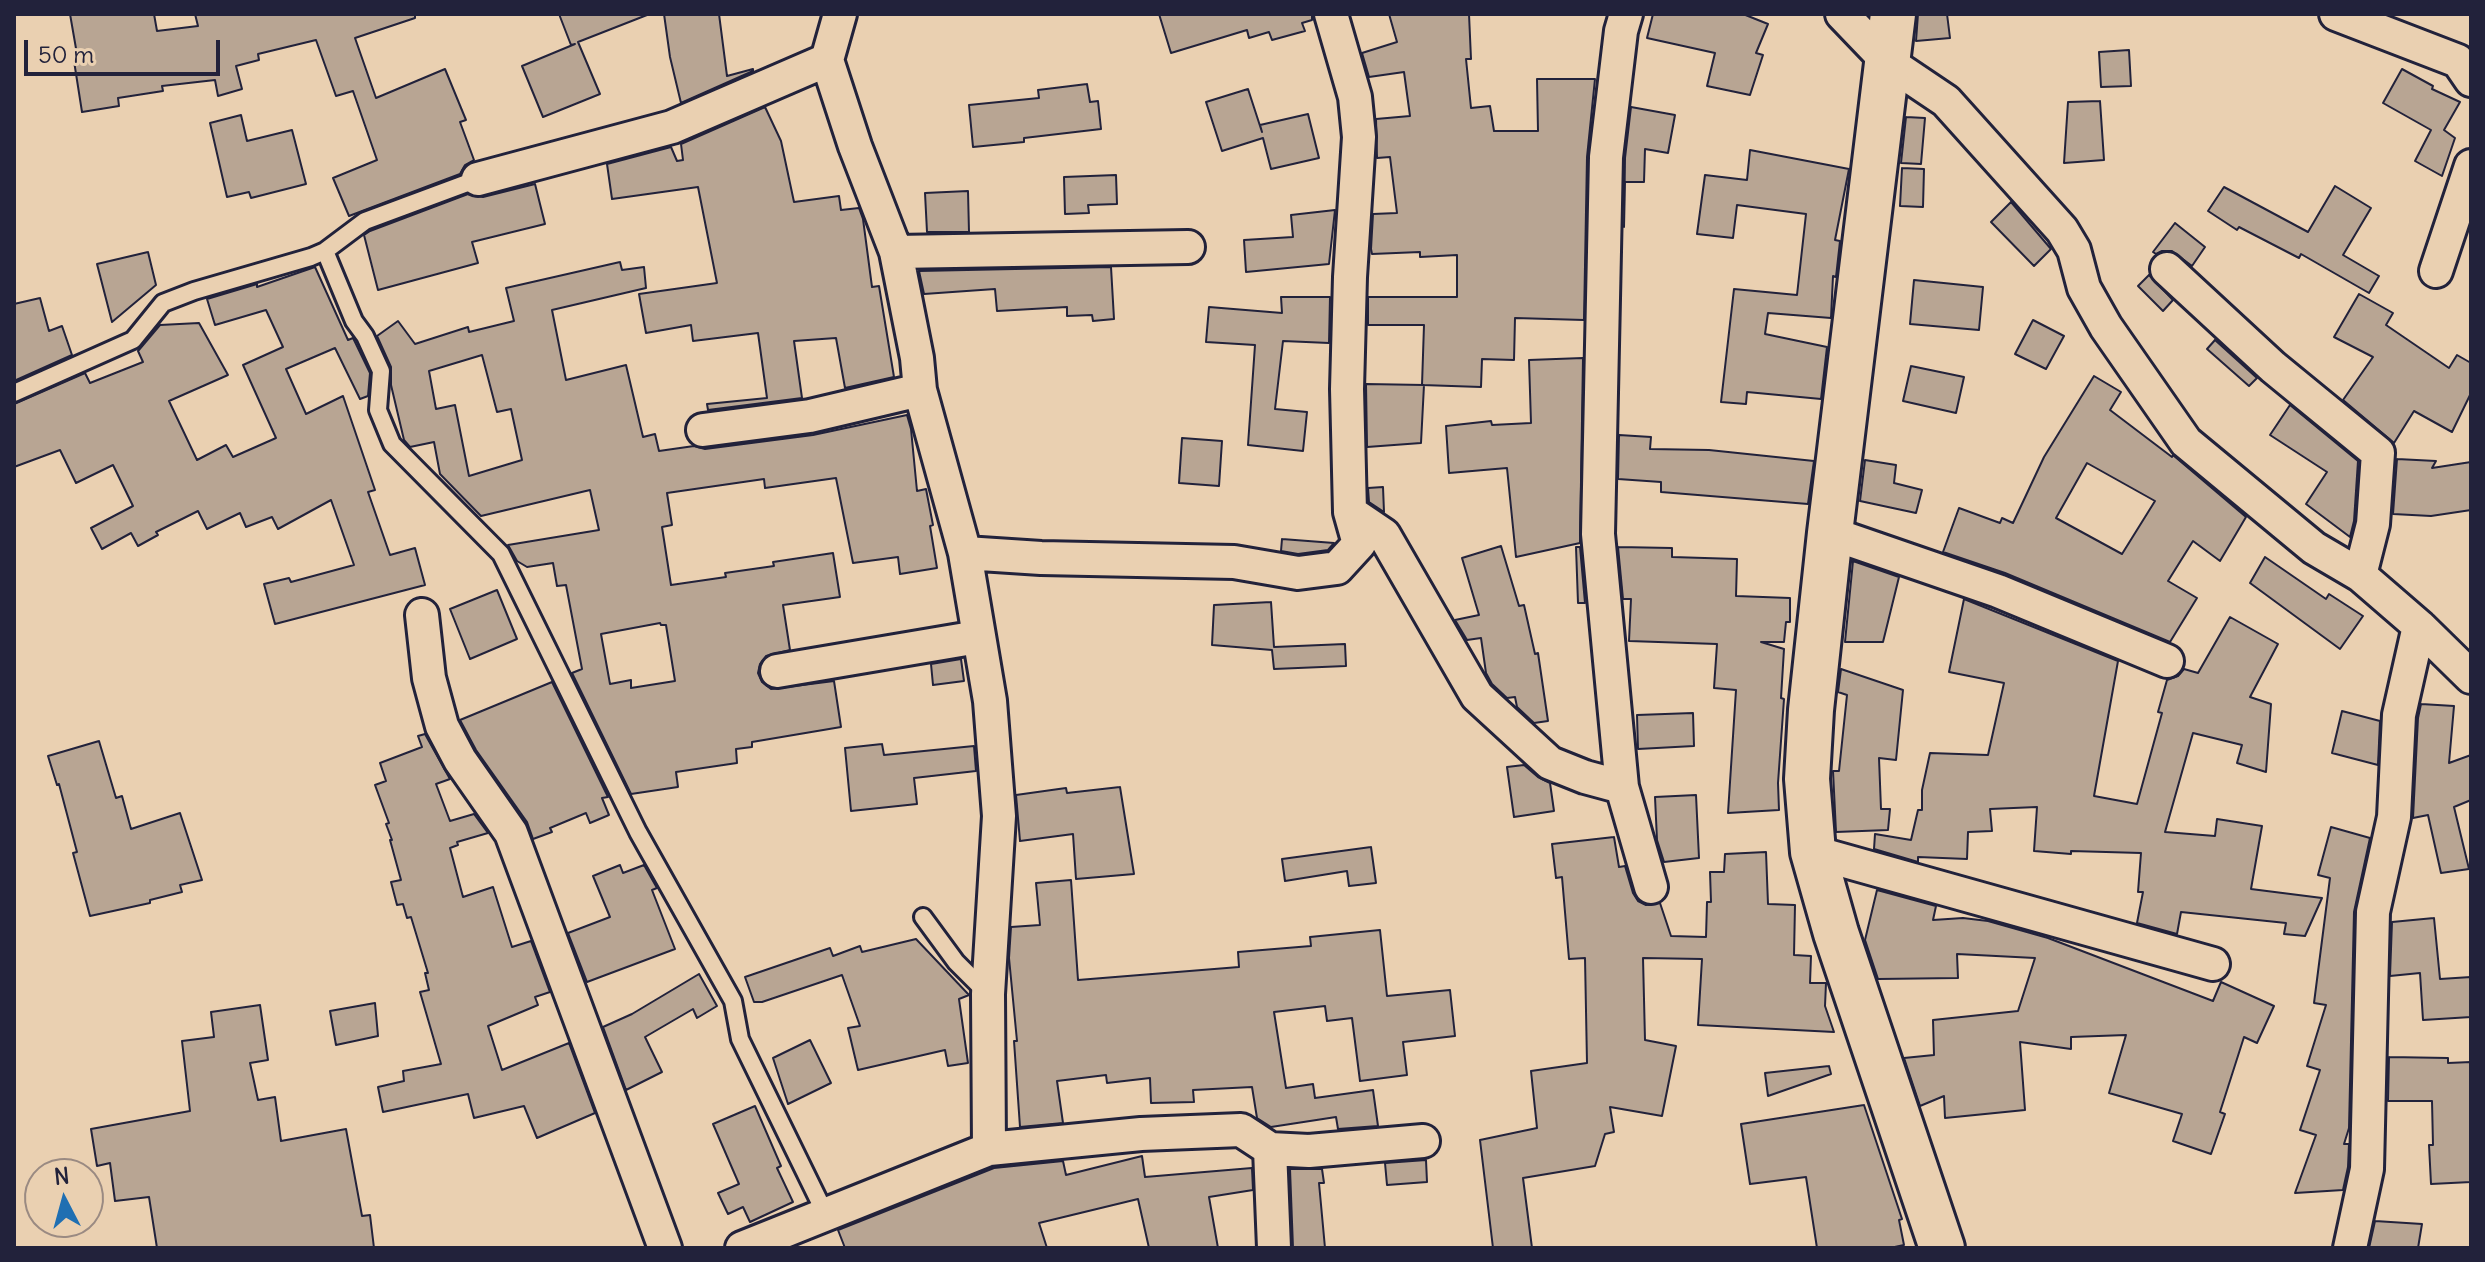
<!DOCTYPE html>
<style>
body{margin:0}
#map{position:relative;width:2485px;height:1262px;overflow:hidden;background:#ead0b1;font-family:Delius,sans-serif}
canvas{display:block}
.frame{position:absolute;inset:0;border:16px solid #22223b;pointer-events:none}
.north{position:absolute;left:24px;top:1158px;width:80px;height:80px;box-sizing:border-box;background:#ead0b1;border:2px solid #9a8a82;border-radius:50%;rotate:354deg;font-size:22px;font-weight:700;line-height:32px;text-align:center;color:#22223b}
.north::after{content:'';display:block;margin:auto;width:28px;height:36px;background:#1f6fb2;clip-path:polygon(50% 0,100% 100%,50% 72%,0 100%)}
.scale{position:absolute;left:24px;top:40px;width:196px;height:36px;box-sizing:border-box;border:4px solid #22223b;border-top:0;padding-left:10px;font-size:24px;line-height:28px;white-space:nowrap;color:#22223b;-webkit-text-stroke:6px #ead0b1;paint-order:stroke}
</style>
<div id="map">
<canvas width="2485" height="1262"></canvas>
<div class="frame"></div>
<div class="north">N</div>
<div class="scale">50 m</div>
</div>
<script>
const g = document.querySelector('canvas').getContext('2d');
g.lineJoin = 'round';
function fillPath(path, color) { g.fillStyle = color; g.fill(path, 'evenodd'); }
const shape = rows => new Path2D(rows.map(r => 'M' + r).join(''));
function strokePath(path, color, width, dash) { g.strokeStyle = color; g.lineWidth = width; g.lineCap = dash ? 'butt' : 'round'; g.setLineDash(dash || []); g.stroke(path); }
const building = shape([
 [70,14,154,14,157,31,198,26,195,14,415,14,415,18,355,38,376,98,445,69,466,120,460,122,474,160,465,165,460,174,349,216,333,178,377,160,353,91,336,96,316,40,258,54,259,60,236,66,242,89,218,96,215,80,162,86,163,91,118,98,119,106,82,112,74,61,78,60,70,14],
 [559,14,647,15,578,42,600,94,543,117,522,66,575,44,571,45,559,14],
 [664,14,719,14,727,76,753,69,753,71,681,103,670,57,664,14],
 [1159,14,1312,14,1312,20,1302,23,1305,31,1272,40,1269,32,1249,38,1247,30,1171,53,1159,14],
 [1389,14,1469,14,1471,59,1466,59,1471,108,1490,106,1494,131,1538,131,1537,79,1595,79,1587,157,1584,320,1515,318,1514,360,1482,359,1481,387,1422,385,1424,325,1368,325,1368,297,1457,297,1457,255,1420,257,1420,252,1372,254,1371,249,1373,214,1397,213,1390,157,1377,158,1376,119,1410,116,1404,72,1369,77,1362,53,1397,42,1389,14],
 [1653,14,1743,14,1768,24,1756,53,1763,55,1750,95,1707,86,1715,53,1647,38,1653,14],
 [1918,14,1947,14,1950,38,1916,41,1918,14],
 [2129,50,2131,86,2101,87,2099,52,2129,50],
 [2402,69,2433,86,2432,89,2460,102,2444,130,2455,138,2442,176,2415,161,2431,130,2383,103,2402,69],
 [1087,84,1090,102,1098,101,1101,129,1024,138,1024,142,973,147,969,105,1039,98,1038,90,1087,84],
 [1248,89,1262,132,1260,125,1308,114,1319,158,1271,169,1263,138,1222,151,1206,102,1248,89],
 [2100,101,2104,160,2064,163,2068,102,2100,101],
 [765,107,781,141,794,202,839,196,841,210,859,208,863,219,872,287,879,286,894,377,845,388,836,338,794,341,802,398,708,410,707,404,767,398,758,333,693,341,691,325,646,333,639,294,717,283,698,187,612,199,607,164,671,147,677,161,683,160,681,144,765,107],
 [1631,107,1675,115,1668,153,1645,149,1644,182,1625,182,1624,227,1625,158,1631,107],
 [241,115,247,141,292,130,306,184,251,198,249,192,227,197,210,123,241,115],
 [1906,117,1925,118,1921,164,1901,163,1906,117],
 [1750,150,1849,169,1835,240,1840,241,1836,277,1833,276,1831,318,1768,313,1765,334,1827,347,1821,399,1747,392,1746,404,1721,402,1734,289,1797,295,1806,214,1737,205,1733,238,1697,234,1705,175,1747,180,1750,150],
 [1902,168,1924,169,1923,207,1900,206,1902,168],
 [1116,175,1117,204,1088,205,1089,213,1065,214,1064,177,1116,175],
 [535,184,545,224,472,242,478,263,378,290,364,235,370,231,468,194,483,197,535,184],
 [2335,186,2371,208,2343,255,2379,276,2369,293,2301,254,2299,258,2239,227,2237,230,2208,211,2224,187,2308,232,2335,186],
 [968,191,969,232,927,232,925,193,968,191],
 [2011,202,2051,249,2034,266,1991,222,2011,202],
 [1335,210,1329,264,1246,272,1244,240,1293,237,1291,215,1335,210],
 [2175,223,2205,247,2192,266,2172,251,2162,251,2156,254,2153,252,2175,223],
 [148,252,156,285,112,322,97,264,148,252],
 [620,262,622,270,644,267,646,288,552,310,566,380,626,365,643,437,655,434,659,451,694,446,705,449,813,435,907,415,911,429,917,491,926,489,933,525,930,526,937,568,900,574,898,557,853,563,836,478,765,488,764,479,667,493,672,525,662,527,671,585,726,577,725,573,774,566,773,562,833,553,840,597,783,605,790,650,766,656,760,664,758,673,762,682,771,689,834,681,841,727,752,742,752,747,736,749,737,763,676,772,678,787,631,794,572,673,582,669,566,585,557,586,553,563,527,567,517,561,508,545,599,530,590,490,481,516,440,474,434,442,410,447,404,440,391,385,391,367,377,336,398,321,415,344,468,327,469,332,514,321,506,288,620,262],
 [482,355,497,412,511,409,522,460,469,476,455,405,436,409,429,371,482,355],
 [660,623,661,625,666,625,675,681,631,688,631,680,610,684,601,634,660,623],
 [315,267,348,340,353,338,355,342,370,373,368,396,360,399,335,348,286,369,306,414,343,396,375,490,368,492,390,555,415,548,425,585,275,624,264,584,289,578,291,582,354,565,331,500,278,529,272,517,246,527,240,513,207,529,198,511,156,532,158,535,138,546,131,533,102,549,91,528,133,506,113,465,76,483,60,450,14,467,14,404,85,373,90,383,143,362,138,351,160,325,199,323,228,375,169,401,197,460,226,445,233,457,276,438,243,365,283,347,266,310,215,325,207,299,257,284,257,287,315,267],
 [1111,267,1114,319,1093,321,1092,315,1067,316,1067,307,997,311,995,289,924,294,919,271,1111,267],
 [2149,275,2173,300,2163,311,2138,286,2149,275],
 [1914,280,1983,287,1979,330,1910,324,1914,280],
 [2359,294,2393,313,2386,325,2449,368,2457,355,2471,363,2471,393,2452,432,2414,411,2394,443,2343,400,2373,357,2334,337,2359,294],
 [1281,297,1330,297,1329,343,1283,341,1275,409,1307,412,1303,451,1248,445,1255,345,1206,342,1209,307,1282,313,1281,297],
 [40,298,49,331,62,326,72,355,14,381,14,304,40,298],
 [2033,320,2064,336,2046,369,2015,354,2033,320],
 [2215,340,2257,378,2249,386,2207,349,2215,340],
 [1583,358,1580,543,1516,557,1507,468,1449,473,1446,426,1491,421,1492,425,1531,423,1529,360,1583,358],
 [1911,366,1964,377,1956,413,1903,401,1911,366],
 [2094,376,2121,392,2110,410,2172,457,2173,455,2246,517,2220,561,2193,541,2168,581,2197,598,2170,642,2005,573,1943,552,1959,508,2000,523,2002,518,2013,523,2044,457,2094,376],
 [2087,463,2155,501,2122,554,2056,518,2087,463],
 [1366,384,1424,385,1421,443,1367,447,1366,384],
 [2290,405,2358,461,2354,521,2350,537,2306,504,2327,472,2270,435,2290,405],
 [1619,435,1651,437,1650,449,1709,450,1814,461,1808,504,1661,492,1661,482,1618,479,1619,435],
 [1182,438,1222,441,1219,486,1179,483,1182,438],
 [2397,459,2436,461,2432,468,2471,462,2471,510,2431,516,2393,514,2397,459],
 [1865,460,1896,465,1894,483,1922,490,1916,513,1860,501,1865,460],
 [1383,487,1384,512,1369,502,1368,488,1383,487],
 [1282,539,1334,543,1328,550,1298,554,1281,551,1282,539],
 [1501,546,1519,606,1524,605,1535,654,1538,653,1548,721,1534,723,1517,707,1515,697,1507,698,1492,684,1486,673,1481,638,1467,640,1455,620,1479,615,1462,558,1501,546],
 [1576,547,1580,547,1585,603,1578,603,1576,547],
 [1618,547,1672,548,1672,557,1737,559,1736,596,1790,598,1790,622,1786,622,1784,642,1761,642,1784,649,1781,698,1784,699,1778,783,1779,810,1728,813,1736,690,1714,688,1717,644,1629,641,1631,599,1623,599,1618,547],
 [2265,557,2326,599,2329,594,2363,616,2340,649,2250,583,2265,557],
 [1853,561,1899,577,1883,642,1845,642,1853,561],
 [497,590,517,639,470,659,450,609,497,590],
 [1964,599,2118,661,2094,796,2137,804,2162,713,2158,712,2167,680,2178,676,2184,669,2198,673,2230,617,2278,644,2250,697,2271,704,2266,772,2237,763,2242,745,2193,733,2165,832,2215,836,2217,819,2262,826,2251,889,2322,898,2305,936,2284,934,2286,923,2181,912,2177,934,2137,923,2143,892,2138,892,2141,853,2071,851,2071,854,2034,851,2037,807,1990,809,1992,831,1968,832,1967,859,1918,857,1918,862,1874,849,1875,834,1911,840,1918,810,1922,810,1922,790,1930,753,1988,755,2004,683,1949,672,1964,599],
 [1271,602,1274,647,1345,644,1346,666,1274,669,1272,650,1212,645,1214,605,1271,602],
 [961,659,964,681,933,685,931,664,961,659],
 [1841,669,1903,690,1896,760,1879,758,1881,809,1890,809,1888,830,1836,832,1833,771,1839,771,1847,695,1838,692,1841,669],
 [552,682,608,797,602,798,609,815,590,823,586,813,550,828,552,832,533,839,527,822,476,750,460,720,552,682],
 [2421,704,2454,706,2449,763,2471,755,2471,800,2454,807,2469,869,2441,873,2428,815,2413,818,2418,718,2421,704],
 [2342,711,2380,721,2378,765,2332,753,2342,711],
 [1693,713,1694,746,1638,749,1637,715,1693,713],
 [425,734,450,779,436,784,450,821,474,814,488,833,457,842,458,845,450,848,463,897,493,887,512,947,531,941,550,992,535,997,538,1005,488,1026,502,1070,569,1043,595,1113,537,1138,524,1106,474,1118,468,1094,383,1112,378,1087,404,1081,403,1071,441,1064,420,992,429,990,425,973,428,973,411,917,407,918,403,904,397,905,391,882,401,880,390,840,392,840,386,824,389,823,375,785,386,781,380,763,422,747,418,736,425,734],
 [99,741,116,798,122,796,131,829,180,813,202,880,180,885,182,892,150,900,150,903,90,916,73,853,77,852,59,784,57,785,48,756,99,741],
 [882,744,884,755,974,746,976,771,914,778,917,804,851,811,845,748,882,744],
 [1524,765,1538,777,1550,783,1554,811,1514,817,1507,767,1524,765],
 [1120,787,1134,874,1076,879,1073,834,1020,841,1016,795,1066,788,1067,793,1120,787],
 [1696,795,1699,858,1664,862,1657,840,1655,797,1696,795],
 [2331,827,2370,838,2354,912,2349,1128,2344,1144,2349,1144,2348,1167,2343,1190,2295,1193,2316,1135,2300,1130,2320,1070,2307,1066,2326,1005,2314,1003,2330,878,2318,875,2331,827],
 [1614,837,1619,867,1625,866,1633,893,1638,901,1646,905,1660,903,1671,936,1706,937,1707,902,1711,902,1710,872,1724,872,1725,854,1766,852,1768,904,1795,905,1794,955,1811,956,1810,983,1826,983,1825,1006,1834,1032,1698,1025,1702,959,1643,958,1645,1040,1676,1046,1662,1116,1610,1107,1614,1132,1605,1134,1595,1166,1523,1178,1532,1248,1493,1248,1480,1140,1537,1128,1531,1071,1587,1063,1585,958,1569,959,1562,877,1556,878,1552,844,1614,837],
 [1371,847,1376,883,1349,886,1347,871,1285,881,1282,859,1371,847],
 [620,865,623,873,644,865,657,888,652,890,675,949,587,982,568,933,610,917,593,876,620,865],
 [1071,880,1078,980,1239,967,1238,952,1311,946,1310,937,1380,930,1387,996,1450,990,1455,1036,1403,1042,1407,1075,1360,1081,1352,1018,1327,1021,1325,1006,1274,1012,1286,1088,1313,1084,1315,1098,1373,1090,1378,1126,1338,1129,1336,1117,1271,1127,1257,1118,1252,1087,1193,1090,1194,1102,1151,1103,1150,1078,1107,1083,1106,1075,1057,1081,1063,1123,1020,1127,1014,1041,1017,1041,1009,958,1011,927,1040,925,1036,883,1071,880],
 [1877,890,1936,906,1933,920,1963,918,1988,921,2048,938,2213,1001,2221,982,2274,1006,2257,1043,2244,1037,2220,1112,2225,1114,2211,1154,2173,1141,2182,1114,2109,1093,2126,1035,2071,1037,2071,1049,2020,1042,2025,1110,1945,1118,1944,1096,1920,1106,1904,1058,1934,1055,1933,1020,2018,1011,2035,958,1957,954,1958,978,1878,979,1865,940,1877,890],
 [2434,918,2440,979,2471,977,2471,1017,2423,1020,2420,973,2390,976,2392,922,2434,918],
 [916,939,969,995,959,999,968,1063,948,1066,945,1050,858,1070,848,1028,860,1026,842,975,762,1002,754,1002,745,977,830,948,833,956,860,946,862,952,916,939],
 [699,974,717,1006,697,1018,693,1009,645,1037,662,1072,626,1090,603,1027,632,1014,699,974],
 [375,1003,378,1036,336,1045,330,1011,375,1003],
 [260,1005,268,1060,250,1063,258,1100,275,1097,281,1141,346,1129,362,1216,370,1215,374,1248,157,1248,149,1197,115,1201,110,1163,97,1166,91,1129,190,1111,182,1041,214,1037,211,1012,260,1005],
 [810,1040,831,1083,788,1104,773,1058,810,1040],
 [2389,1057,2448,1058,2448,1063,2471,1062,2471,1182,2431,1184,2429,1145,2433,1145,2432,1101,2388,1101,2389,1057],
 [1829,1066,1831,1074,1768,1096,1765,1073,1829,1066],
 [1864,1105,1902,1219,1899,1220,1904,1245,1890,1248,1817,1248,1806,1177,1750,1184,1741,1124,1864,1105],
 [755,1106,781,1166,777,1168,793,1202,750,1222,743,1207,728,1214,718,1193,739,1184,713,1124,755,1106],
 [1142,1156,1145,1177,1252,1168,1253,1190,1209,1197,1218,1248,1149,1248,1138,1199,1039,1223,1047,1248,845,1248,838,1230,994,1168,1063,1161,1066,1175,1142,1156],
 [1426,1160,1427,1182,1387,1185,1385,1163,1426,1160],
 [1290,1169,1322,1169,1324,1183,1319,1183,1325,1248,1293,1248,1290,1169],
 [2375,1221,2422,1224,2418,1248,2369,1248,2375,1221]
]);
fillPath(building, '#b8a593');
strokePath(building, '#22223b', 2);
const service = shape([
 [325,251,354,321,365,336,381,371,378,410,392,444,501,554,638,832,733,1001,740,1039,825,1213],
 [14,393,133,340,163,303,194,291,311,257,325,251,365,221,478,179],
 [923,917,956,962,986,992]
]);
const minor = shape([
 [840,14,827,60,855,146,896,252,917,358,920,390,965,553,990,701,999,816,988,994,989,1149],
 [1626,14,1621,31,1606,157,1598,534,1622,787,1651,887],
 [1842,14,1888,62,1946,101,2062,230,2074,250,2084,288,2106,327,2186,442,2314,548,2360,575,2419,626,2471,677],
 [2336,14,2458,61,2471,80],
 [478,179,672,127,827,60],
 [896,252,1188,247],
 [2167,269,2273,367,2378,453,2373,524,2360,575],
 [2436,271,2471,166],
 [703,430,810,416,920,390],
 [1350,512,1384,535,1477,696,1550,763,1585,777,1622,787],
 [1830,533,1998,591,2167,661],
 [965,553,1041,558,1234,562,1298,573,1337,568,1359,544,1350,512,1347,389,1350,277,1359,137,1355,97,1331,14],
 [422,615,429,678,442,726,460,760,511,833,665,1248],
 [777,671,978,637],
 [1813,852,2213,964],
 [1270,1149,1274,1248],
 [742,1248,989,1149,1141,1134,1241,1130,1270,1149,1309,1151,1423,1141],
 [2350,1248,2367,1169,2373,912,2394,817,2399,715,2419,626]
]);
const secondary = shape([
 [1893,14,1830,533,1811,710,1807,779,1813,852,1836,933,1942,1248]
]);
strokePath(service, '#22223b', 22);
strokePath(minor, '#22223b', 38);
strokePath(secondary, '#22223b', 50);
strokePath(service, '#ead0b1', 16);
strokePath(minor, '#ead0b1', 32);
strokePath(secondary, '#ead0b1', 44);
</script>
